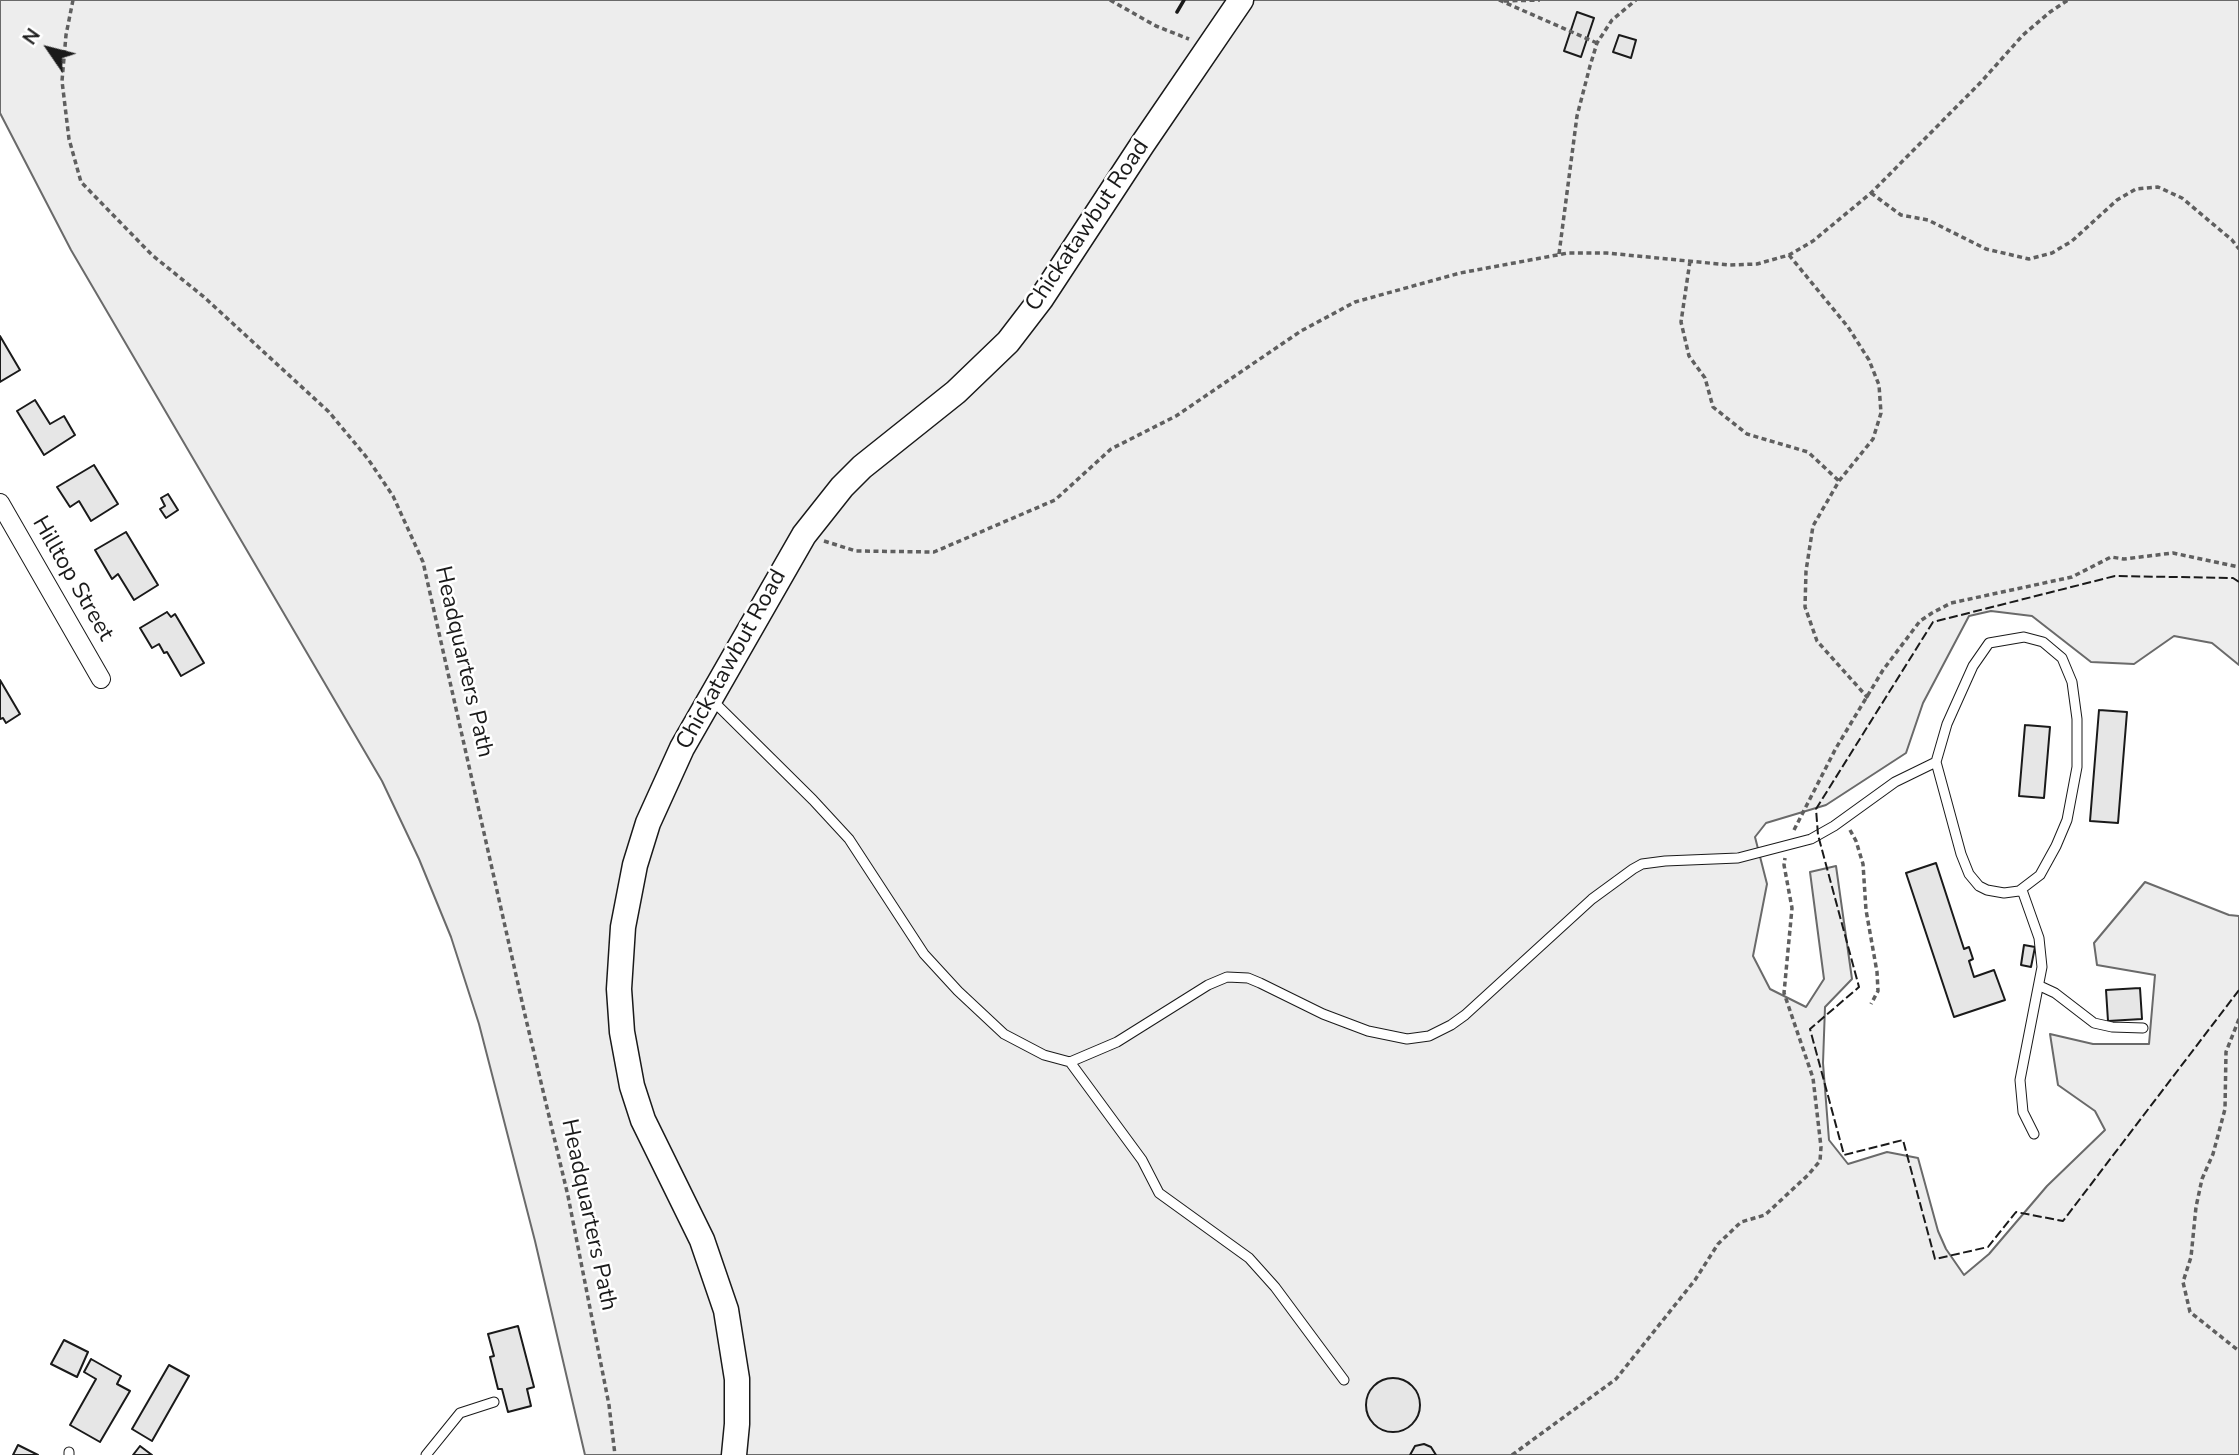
<!DOCTYPE html>
<style>
body{margin:0}
#map{position:relative;width:2239px;height:1455px;overflow:hidden;background:#fff;font-family:"Nunito Sans",sans-serif}
canvas{display:block}
.north{position:absolute;left:14px;top:14px;width:70px;height:70px;-webkit-text-stroke:5px #fff;paint-order:stroke;rotate:305deg;font-size:19px;font-weight:700;line-height:28px;text-align:center;color:#1a1a1a}
.north::after{content:'';display:block;margin:auto;width:24px;height:32px;background:#1a1a1a;clip-path:polygon(50% 0,100% 100%,50% 72%,0 100%)}
</style>
<div id="map">
<canvas width="2239" height="1455"></canvas>
<div class="north">N</div>
</div>
<script>
const g = document.querySelector('canvas').getContext('2d');
g.lineJoin = 'round';
function fillPath(path, color) { g.fillStyle = color; g.fill(path, 'evenodd'); }
const shape = rows => new Path2D(rows.map(r => 'M' + r).join(''));
function strokePath(path, color, width, dash) { g.strokeStyle = color; g.lineWidth = width; g.lineCap = dash ? 'butt' : 'round'; g.setLineDash(dash || []); g.stroke(path); }
function write(font, color, halo, rows, align = 'center') {
  g.font = font + ' "Nunito Sans",sans-serif'; g.lineWidth = 5; g.setLineDash([]); g.textBaseline = 'middle'; g.strokeStyle = halo; g.fillStyle = color; for (const [text, x, y, turn = 0] of rows) {
    g.save(); g.translate(x, y); g.rotate((+turn || 0) * Math.PI / 180); g.textAlign = isNaN(turn) ? turn : align; if (halo) g.strokeText(text, 0, 0); g.fillText(text, 0, 0); g.restore();
  }
}
const green = shape([
 [0,0,2239,0,2239,665,2212,643,2174,636,2134,664,2091,662,2032,616,1991,611,1969,616,1923,703,1906,753,1826,805,1766,823,1755,837,1767,884,1753,956,1770,989,1806,1007,1824,979,1810,872,1836,866,1852,979,1825,1007,1823,1063,1829,1140,1848,1164,1887,1152,1918,1158,1938,1231,1946,1249,1964,1275,1989,1254,2047,1186,2105,1130,2095,1111,2058,1085,2050,1034,2093,1044,2149,1044,2155,975,2097,965,2094,943,2145,882,2229,915,2239,916,2239,1455,585,1455,535,1241,479,1024,451,937,419,859,382,781,71,250,0,113,0,0]
]);
fillPath(green, '#ededed');
strokePath(green, '#6a6a6a', 2);
const building = shape([
 [1577,12,1594,18,1581,57,1564,51,1577,12],
 [1619,35,1636,40,1631,58,1613,52,1619,35],
 [0,336,20,370,0,382,0,336],
 [35,400,50,424,64,416,75,435,44,455,17,411,35,400],
 [94,465,118,504,91,521,79,501,70,507,57,487,94,465],
 [168,494,178,510,166,518,160,509,165,506,161,498,168,494],
 [126,532,158,585,134,600,118,574,112,579,95,550,126,532],
 [167,612,171,617,175,614,204,663,181,676,167,652,164,653,159,644,152,648,140,628,167,612],
 [0,680,20,714,6,723,3,718,0,719,0,680],
 [2099,710,2127,712,2118,823,2090,821,2099,710],
 [2025,725,2050,727,2044,798,2019,796,2025,725],
 [1936,863,1964,949,1969,947,1973,959,1969,961,1974,977,1994,970,2005,1000,1954,1017,1906,873,1936,863],
 [2024,945,2035,947,2031,967,2021,965,2024,945],
 [2140,988,2142,1019,2108,1021,2106,990,2140,988],
 [518,1326,534,1387,527,1389,531,1406,508,1412,502,1389,498,1389,490,1357,494,1356,488,1334,518,1326],
 [64,1340,88,1352,77,1377,51,1364,64,1340],
 [91,1359,121,1376,117,1384,130,1391,100,1442,70,1425,96,1379,84,1372,91,1359],
 [169,1365,189,1376,152,1441,132,1429,169,1365],
 '1366 1405a27 27 0 1 1 54 0a27 27 0 1 1-54 0Z',
 [1424,1444,1431,1447,1436,1455,1410,1455,1415,1446,1424,1444],
 [18,1445,38,1455,13,1455,18,1445],
 [140,1446,152,1455,133,1455,140,1446]
]);
fillPath(building, '#e6e6e6');
strokePath(building, '#1a1a1a', 2);
const lane = shape([
 [712,700,813,800,849,839,924,954,958,991,1004,1034,1044,1055,1070,1062,1142,1160,1159,1193,1249,1258,1275,1287,1344,1380],
 [2022,890,2039,938,2042,967,2020,1080,2023,1112,2034,1134],
 [2040,986,2055,993,2094,1023,2112,1027,2143,1028],
 [1070,1062,1117,1042,1208,985,1227,977,1248,978,1260,983,1323,1014,1368,1031,1407,1039,1429,1036,1451,1025,1465,1015,1592,899,1633,869,1642,864,1665,861,1738,858,1811,839,1834,826,1895,782,1936,762,1961,854,1969,874,1979,886,1987,890,2004,893,2019,891,2040,875,2056,846,2067,820,2077,767,2077,719,2072,682,2062,658,2043,642,2024,637,1989,643,1973,666,1947,724,1936,762],
 [69,1452,69,1455],
 [426,1455,460,1413,494,1402]
]);
const street = shape([
 [0,503,101,679]
]);
const secondary = shape([
 [734,1455,737,1424,737,1379,726,1310,702,1240,643,1120,632,1086,622,1032,619,989,623,927,635,865,648,823,682,748,804,535,842,487,862,467,956,392,1008,342,1041,299,1142,145,1241,0]
]);
strokePath(lane, '#1a1a1a', 11);
strokePath(street, '#1a1a1a', 20);
strokePath(secondary, '#1a1a1a', 27);
strokePath(shape([
 [73,0,66,35,62,81,69,139,81,182,152,255,204,297,329,412,368,459,393,496,423,562,525,1015,568,1196,609,1405,615,1455],
 [1110,0,1156,26,1189,39],
 [1499,0,1597,43],
 [1504,1,1540,0],
 [1871,193,1901,215,1928,220,1986,249,2029,259,2052,253,2072,241,2117,200,2136,189,2158,187,2182,198,2232,240,2239,249],
 [1559,254,1577,116,1590,66,1597,43,1612,20,1636,0],
 [1789,255,1848,327,1869,360,1879,385,1881,413,1873,439,1839,481,1813,526,1806,571,1805,607,1817,641,1868,698],
 [1690,261,1681,322,1689,356,1705,378,1713,407,1747,434,1808,452,1839,481],
 [824,541,856,551,934,552,1055,500,1111,449,1176,416,1301,331,1355,302,1460,273,1568,253,1607,253,1729,265,1757,264,1789,255,1813,241,1871,193,1981,82,2023,35,2050,12,2068,0],
 [1794,830,1836,748,1883,670,1920,621,1932,613,1951,603,2072,577,2111,557,2124,559,2173,553,2239,567],
 [1850,830,1856,841,1863,864,1866,910,1877,972,1878,991,1871,1004],
 [2239,1019,2226,1052,2225,1109,2213,1154,2202,1179,2196,1207,2191,1257,2183,1282,2190,1312,2239,1351],
 [1512,1455,1616,1379,1695,1280,1718,1244,1741,1222,1765,1215,1808,1175,1820,1161,1821,1147,1813,1078,1784,993,1792,908,1784,865,1785,858]
]), '#5f5f5f', 3.5, [5, 3.5]);
strokePath(lane, '#fff', 9);
strokePath(street, '#fff', 18);
strokePath(secondary, '#fff', 24);
strokePath(shape([
 [2239,582,2233,578,2115,576,1933,622,1816,809,1818,835,1859,987,1810,1029,1844,1155,1903,1140,1935,1259,1988,1247,2016,1212,2063,1221,2239,990]
]), '#1a1a1a', 2, [9, 3.5]);
strokePath(shape([
 [1177,12,1184,0]
]), '#1a1a1a', 3.5);
write('23px', '#1a1a1a', '#fff', [
 ["Chickatawbut Road",1088,226,-56],
 ["Hilltop Street",72,579,60],
 ["Chickatawbut Road",732,660,-61],
 ["Headquarters Path",463,662,77],
 ["Headquarters Path",588,1215,78]
]);
</script>
